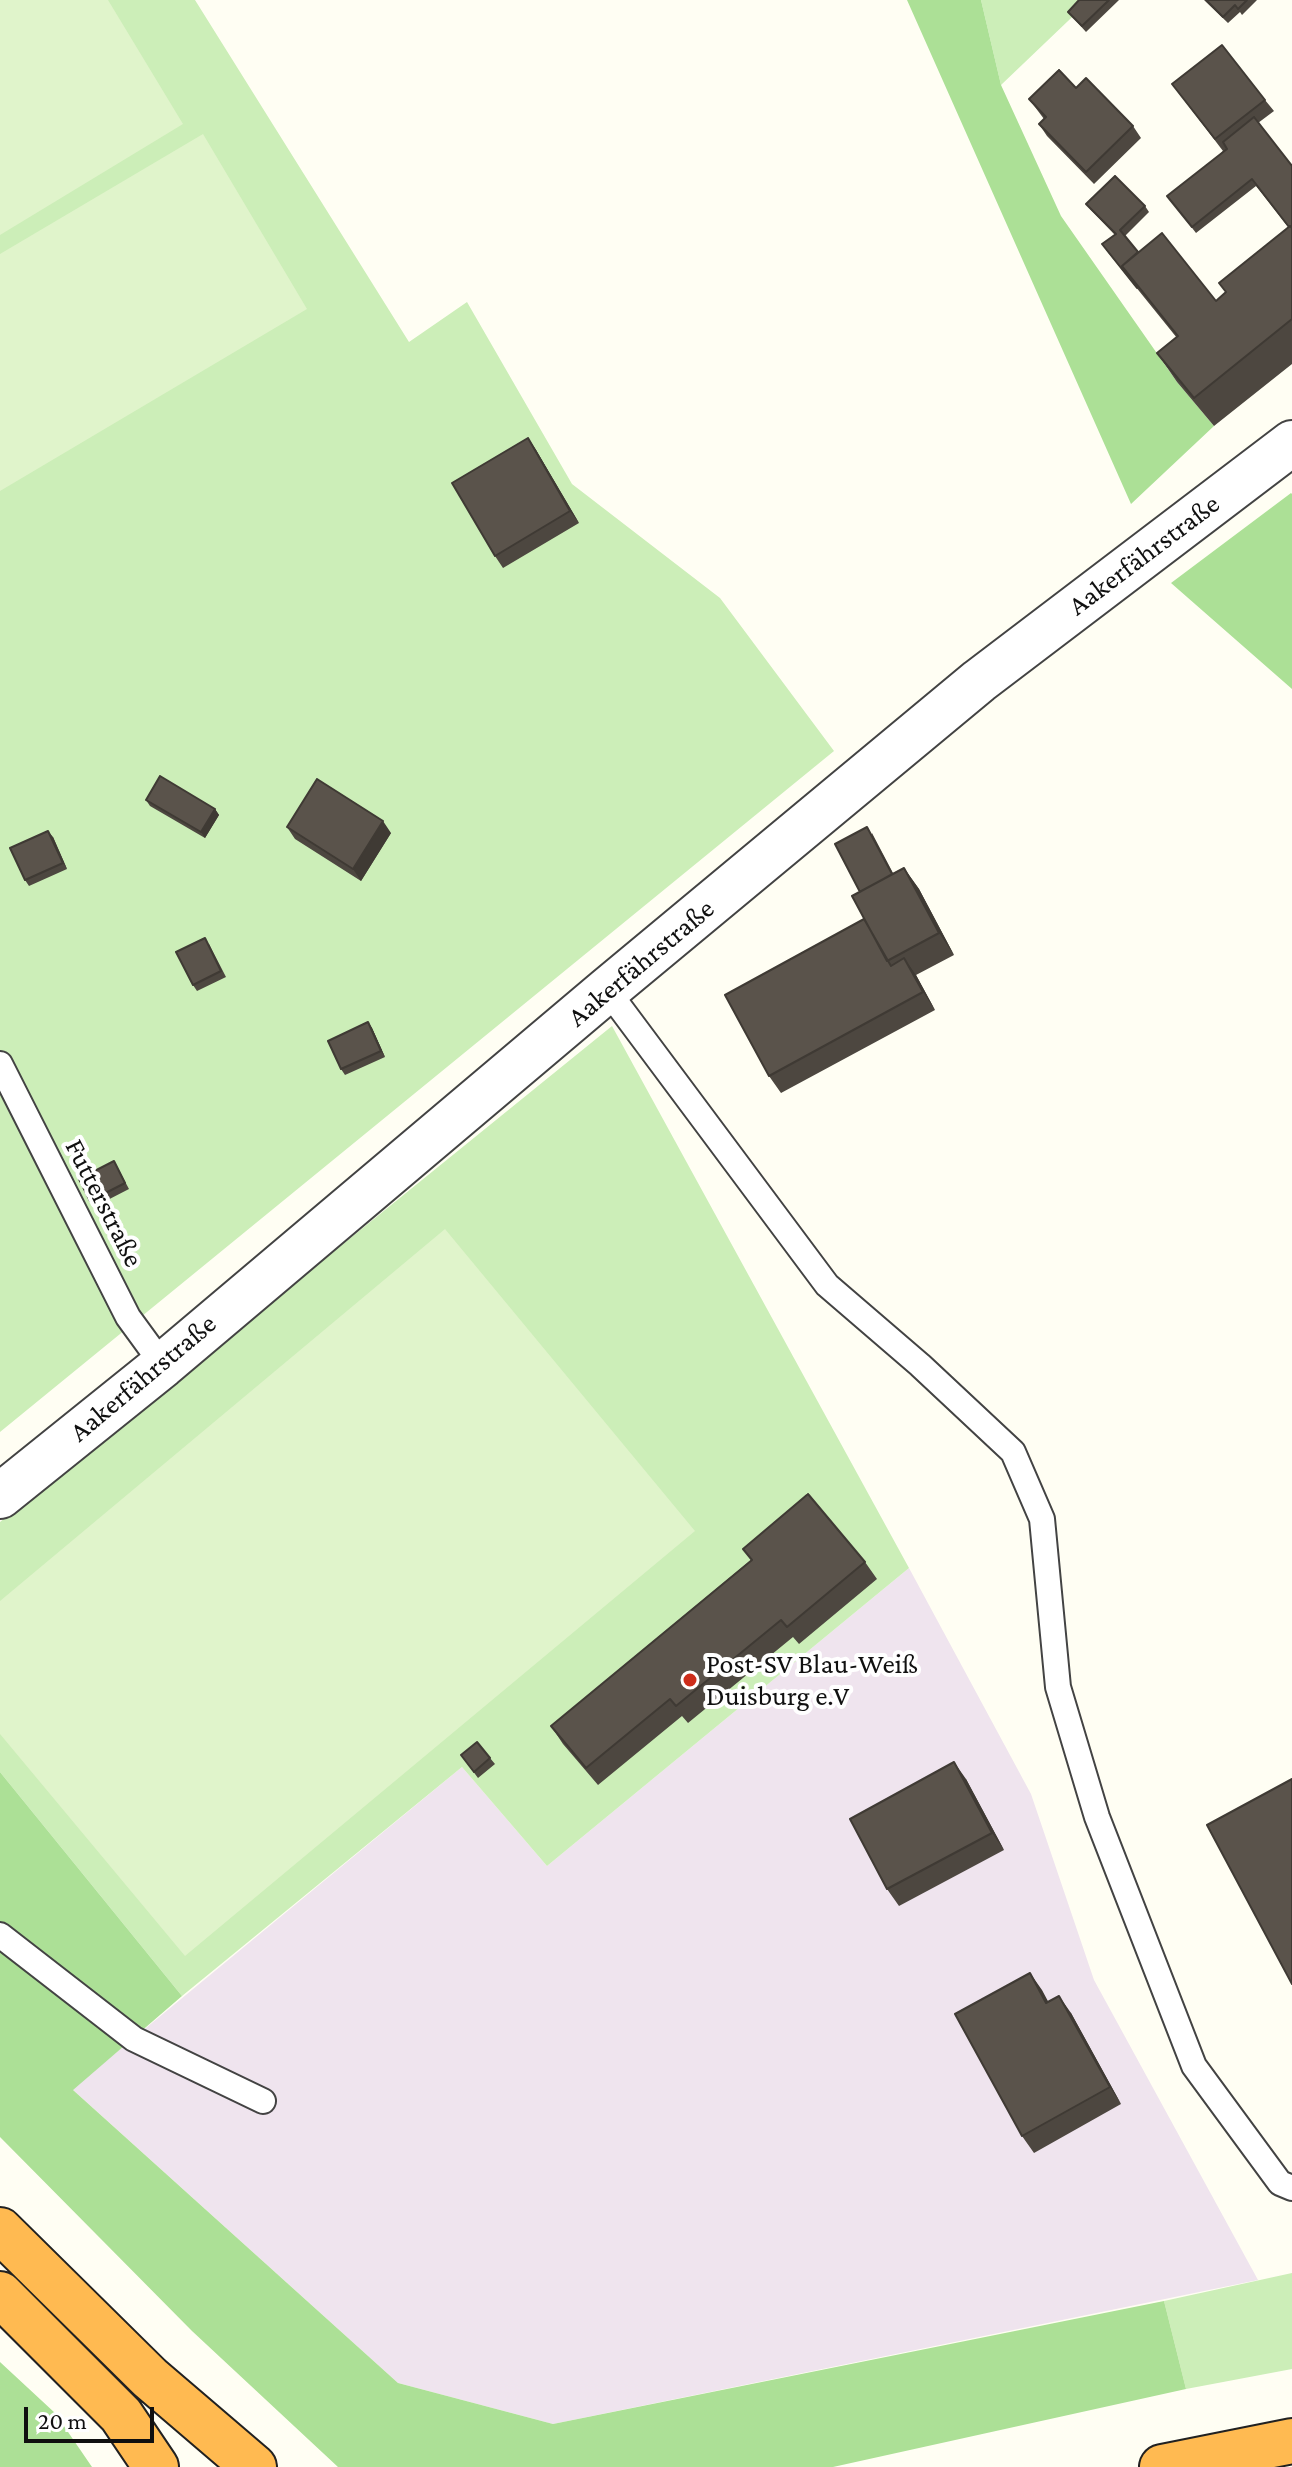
<!DOCTYPE html>
<meta charset="utf-8">
<style>
body{margin:0}
#map{position:relative;width:1292px;height:2467px;overflow:hidden;background:#fffef3;font-family:"Crimson Pro",serif}
canvas{display:block}
.scale{position:absolute;left:24px;top:2407px;width:130px;height:36px;box-sizing:border-box;border:4px solid #101010;border-top:0;padding-left:10px;font-size:24px;line-height:28px;white-space:nowrap;color:#101010;-webkit-text-stroke:6px #fff;paint-order:stroke}
</style>
<div id="map">
<canvas width="1292" height="2467"></canvas>
<div class="scale">20 m</div>
</div>
<script>
const g = document.querySelector('canvas').getContext('2d');
g.lineJoin = 'round';
function fillPath(path, color) { g.fillStyle = color; g.fill(path, 'evenodd'); }
const shape = rows => new Path2D(rows.map(r => 'M' + r).join(''));
function strokePath(path, color, width, dash) { g.strokeStyle = color; g.lineWidth = width; g.lineCap = dash ? 'butt' : 'round'; g.setLineDash(dash || []); g.stroke(path); }
function write(font, color, halo, rows, align = 'center') {
  g.font = font + ' "Crimson Pro",serif'; g.lineWidth = 8; g.setLineDash([]); g.textBaseline = 'middle'; g.strokeStyle = halo; g.fillStyle = color; for (const [text, x, y, turn = 0] of rows) {
    g.save(); g.translate(x, y); g.rotate((+turn || 0) * Math.PI / 180); g.textAlign = isNaN(turn) ? turn : align; if (halo) g.strokeText(text, 0, 0); g.fillText(text, 0, 0); g.restore();
  }
}
fillPath(shape([
 [909,1568,1031,1794,1094,1980,1258,2280,553,2424,398,2383,72,2089,462,1767,547,1866]
]), '#efe4ee');
fillPath(shape([
 [0,0,195,0,409,342,467,302,572,484,720,598,834,751,0,1432],
 [981,0,1090,0,1001,85],
 [612,1026,909,1568,547,1866,462,1767,182,1996,0,1772,0,1522],
 [1292,2273,1292,2369,1186,2389,1164,2301]
]), '#cceeb8');
fillPath(shape([
 [907,0,981,0,1001,85,1061,216,1177,382,1214,426,1131,504],
 [1291,493,1292,494,1292,689,1171,583],
 [0,1772,182,1996,73,2090,398,2383,553,2424,1164,2301,1186,2389,833,2467,338,2467,192,2331,0,2137],
 [0,2362,55,2413,92,2467,0,2467]
]), '#ace096');
fillPath(shape([
 [0,0,108,0,183,124,0,235],
 [203,134,307,309,0,491,0,254],
 [445,1229,695,1531,185,1956,0,1734,0,1601]
]), '#e0f4cb');
const service = shape([
 [607,990,827,1285,920,1365,1013,1452,1042,1519,1058,1687,1097,1817,1194,2066,1280,2183,1292,2188],
 [0,1064,128,1317,163,1365],
 [0,1935,134,2039,263,2101]
]);
const minor = shape([
 [0,1496,163,1365,607,990,979,681,1292,443]
]);
const motorway = shape([
 [0,2230,150,2378,254,2467],
 [0,2294,121,2415,156,2467],
 [1162,2467,1292,2441]
]);
strokePath(service, '#434343', 28);
strokePath(minor, '#434343', 48);
strokePath(motorway, '#212121', 48);
strokePath(service, '#fff', 24);
strokePath(minor, '#fff', 44);
strokePath(motorway, '#ffba51', 44);
fillPath(shape([
 [1079,0,1119,0,1086,32,1068,12],
 [1204,0,1257,0,1242,15,1240,12,1228,23],
 [1172,84,1265,100,1274,111,1258,123,1292,166,1292,364,1214,426,1177,382,1157,353,1177,338,1106,250,1115,235,1091,210,1086,204,1145,206,1149,212,1125,236,1138,252,1216,301,1226,293,1289,228,1256,186,1196,233,1172,202,1223,151],
 [1076,88,1133,126,1141,138,1094,184,1047,136,1039,124,1044,119,1029,99],
 [528,438,536,450,579,523,503,568,495,556],
 [146,800,215,809,219,815,205,838,150,806],
 [287,827,391,833,361,881,295,839],
 [872,833,893,873,904,868,919,889,954,955,916,975,935,1010,781,1093,769,1076,864,919,860,892],
 [53,837,67,869,29,886,25,880],
 [209,944,226,977,197,991,193,985],
 [368,1022,372,1028,385,1057,345,1075,341,1069],
 [114,1161,129,1189,94,1207,90,1201],
 [743,1549,865,1562,877,1579,799,1644,793,1637,688,1723,682,1716,598,1785,563,1744,551,1726,751,1560],
 [461,1755,490,1758,495,1764,478,1778],
 [966,1779,1004,1850,899,1906,887,1889],
 [1030,1973,1048,2002,1071,2013,1121,2104,1034,2153,1022,2136]
]), '#4d4740');
fillPath(shape([
 [528,438,536,450,579,523,570,511],
 [215,809,219,815,205,838,201,832],
 [383,821,391,833,361,881,353,869],
 [48,831,53,837,67,869,63,863],
 [904,868,919,889,954,955,939,933],
 [904,958,916,975,935,1010,923,992],
 [368,1022,372,1028,385,1057,381,1051],
 [954,1762,966,1779,1004,1850,992,1833],
 [1030,1973,1042,1990,1058,2020,1046,2003],
 [1059,1996,1071,2013,1121,2104,1110,2087]
]), '#3f3a34');
const building = shape([
 [1079,0,1109,0,1082,26,1068,12,1079,0],
 [1206,0,1247,0,1238,9,1235,5,1223,17,1206,0],
 [1222,45,1265,100,1215,139,1172,84,1222,45],
 [1059,70,1076,88,1086,78,1133,126,1086,172,1039,124,1046,117,1029,99,1059,70],
 [1254,117,1292,166,1292,228,1290,226,1289,227,1252,179,1192,227,1167,196,1227,149,1223,142,1254,117],
 [1115,176,1145,206,1120,230,1138,252,1122,266,1137,288,1102,244,1116,234,1086,204,1115,176],
 [1290,226,1292,228,1292,319,1194,398,1157,353,1178,336,1122,266,1162,233,1216,301,1226,292,1219,283,1290,226],
 [528,438,570,511,495,556,452,483,528,438],
 [160,776,215,809,201,832,146,800,160,776],
 [317,779,383,821,353,869,287,827,317,779],
 [867,827,892,874,860,892,835,844,867,827],
 [48,831,63,863,25,880,10,848,48,831],
 [904,868,939,933,887,961,852,896,904,868],
 [864,919,891,966,904,958,923,992,769,1076,725,995,864,919],
 [205,938,221,971,193,985,176,952,205,938],
 [368,1022,381,1051,341,1069,328,1041,368,1022],
 [114,1161,125,1183,90,1201,79,1179,114,1161],
 [808,1494,865,1562,787,1627,781,1620,676,1706,670,1699,586,1768,551,1726,752,1560,743,1549,808,1494],
 [477,1742,490,1758,474,1772,461,1755,477,1742],
 [954,1762,992,1833,887,1889,850,1819,954,1762],
 [1292,1779,1292,1984,1207,1825,1292,1779],
 [1030,1973,1046,2003,1059,1996,1110,2087,1022,2136,955,2014,1030,1973]
]);
fillPath(building, '#5a534b');
strokePath(building, '#3f3a34', 2);
for (const [x, y, r, color] of [
 [690,1680,8,"#cd2d1b"]
]) { const dot = new Path2D(); dot.arc(x, y, r, 0, 2 * Math.PI); g.fillStyle = color; g.fill(dot); strokePath(dot, '#fff', 3); }
write('28px', '#101010', '#fff', [
 ["Aakerfährstraße",1144,555,-37],
 ["Aakerfährstraße",641,963,-40],
 ["Futterstraße",104,1203,63],
 ["Aakerfährstraße",143,1378,-40]
]);
write('28px', '#101010', '#fff', [
 ["Post-SV Blau-Weiß",706,1664],
 ["Duisburg e.V",706,1696]
], 'left');
</script>
